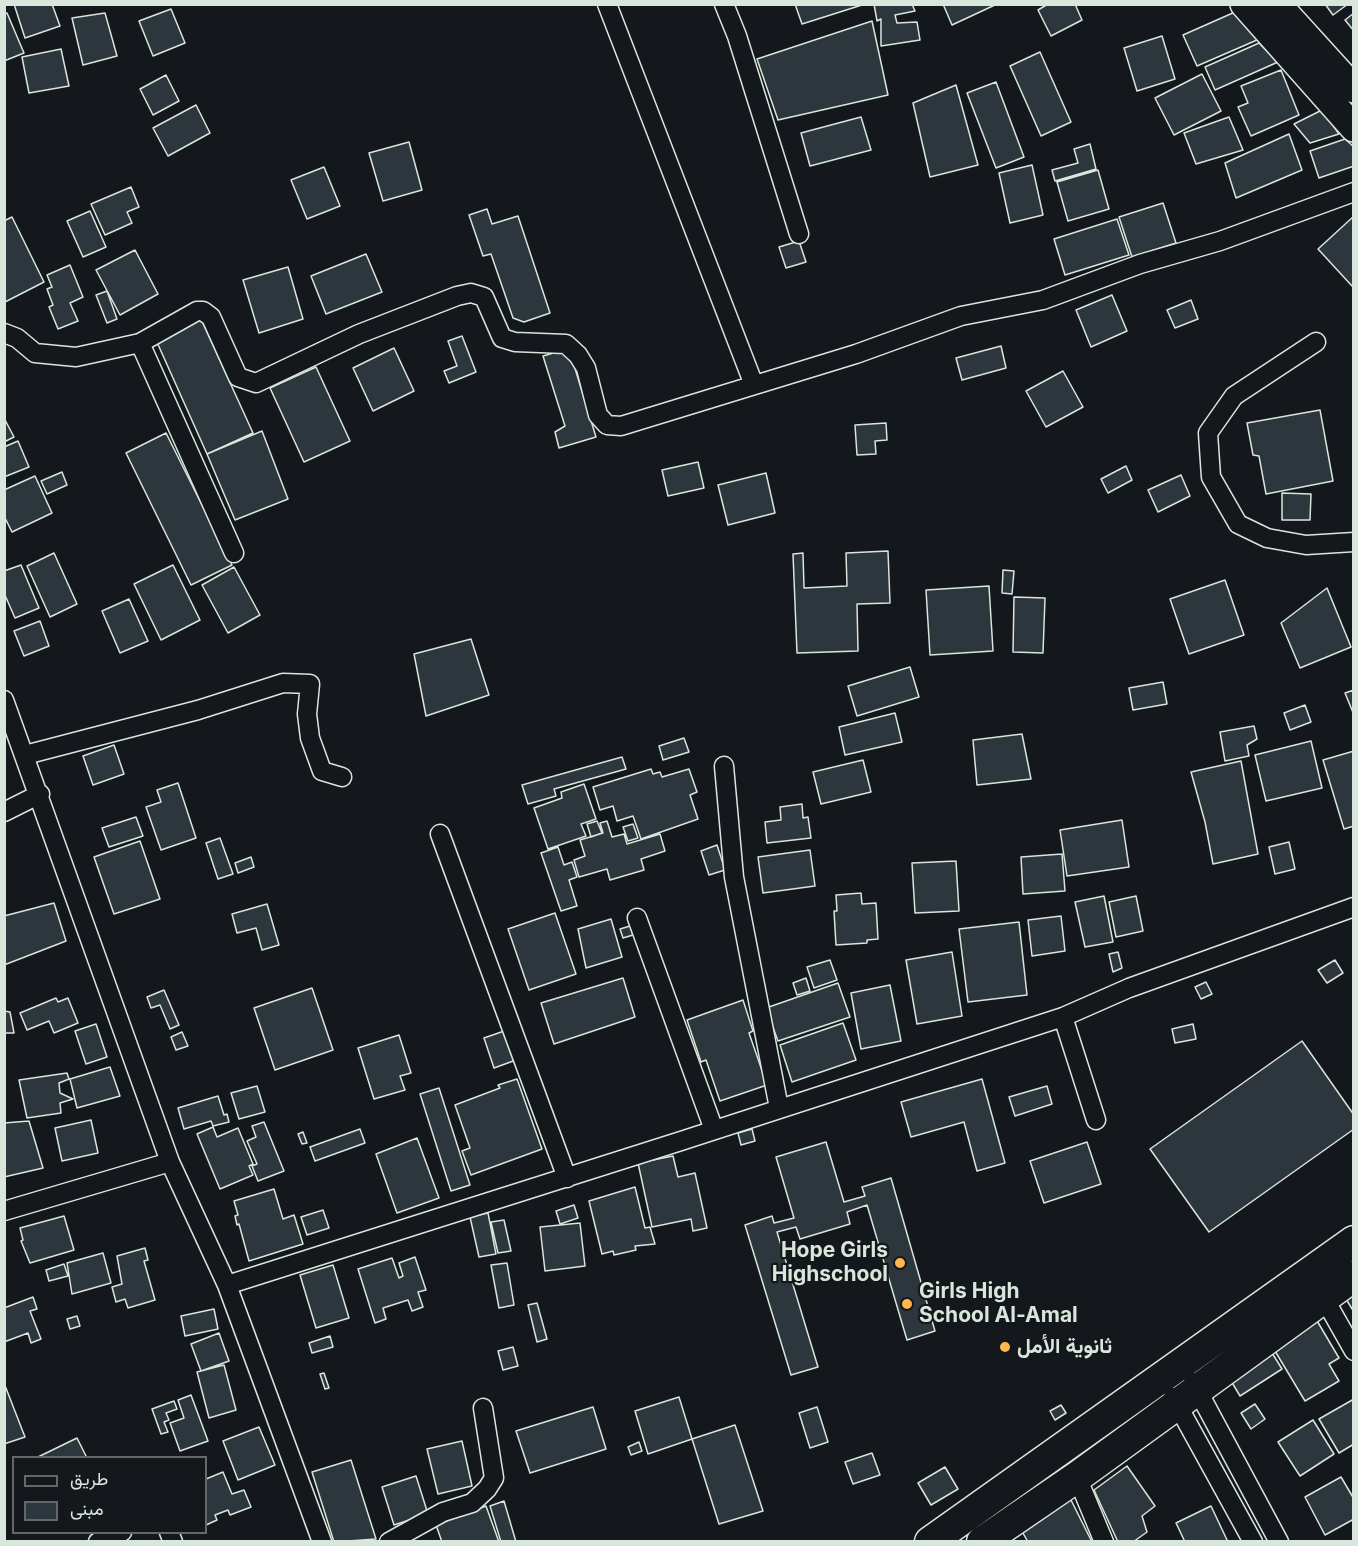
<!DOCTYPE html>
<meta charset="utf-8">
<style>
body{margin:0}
#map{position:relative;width:1358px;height:1546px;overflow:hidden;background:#14181c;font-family:Inter,Vazirmatn,sans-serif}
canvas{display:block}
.frame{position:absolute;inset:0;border:6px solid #d8e6dc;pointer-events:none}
.legend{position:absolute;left:12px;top:1456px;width:195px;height:78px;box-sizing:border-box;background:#14181c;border:2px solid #626a69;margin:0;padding:8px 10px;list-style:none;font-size:18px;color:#d8e6dc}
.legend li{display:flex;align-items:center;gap:12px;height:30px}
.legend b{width:30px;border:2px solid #626a69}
</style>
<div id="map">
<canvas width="1358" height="1546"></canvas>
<div class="frame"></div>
<ul class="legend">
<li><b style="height:8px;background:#14181c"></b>طريق</li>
<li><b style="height:16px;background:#2c363c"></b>مبنى</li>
</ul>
</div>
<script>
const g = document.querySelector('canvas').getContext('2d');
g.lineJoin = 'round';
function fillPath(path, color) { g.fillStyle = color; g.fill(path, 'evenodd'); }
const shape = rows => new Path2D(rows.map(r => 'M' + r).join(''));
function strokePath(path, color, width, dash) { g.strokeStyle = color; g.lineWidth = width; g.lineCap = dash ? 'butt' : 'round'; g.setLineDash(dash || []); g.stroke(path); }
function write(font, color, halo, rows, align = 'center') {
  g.font = font + ' Inter,Vazirmatn,sans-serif'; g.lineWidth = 4.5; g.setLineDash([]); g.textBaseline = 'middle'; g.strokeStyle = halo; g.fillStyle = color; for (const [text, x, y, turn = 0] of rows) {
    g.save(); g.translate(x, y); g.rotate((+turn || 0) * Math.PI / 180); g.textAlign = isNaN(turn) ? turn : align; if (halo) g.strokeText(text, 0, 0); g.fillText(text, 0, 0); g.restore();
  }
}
const building = shape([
 [14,4,52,4,60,26,25,38,14,4],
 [795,4,862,4,862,5,802,24,795,4],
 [874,4,912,4,915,11,895,15,897,23,917,22,920,40,881,46,881,19,877,21,874,4],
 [943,4,997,4,952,25,943,4],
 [1048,4,1075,4,1082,20,1051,36,1038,10,1048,4],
 [1325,4,1348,4,1333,15,1325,4],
 [171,9,185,43,153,56,139,21,171,9],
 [1235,12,1257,40,1197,66,1183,35,1235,12],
 [7,13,24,53,4,61,4,14,7,13],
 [105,13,117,56,83,65,72,18,105,13],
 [1354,13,1354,31,1345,20,1354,13],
 [872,21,888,95,778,120,757,59,872,21],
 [1162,36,1175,79,1137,91,1124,48,1162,36],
 [1259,43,1278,62,1215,90,1205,67,1259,43],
 [61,49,69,86,29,93,22,57,61,49],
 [1040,52,1071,122,1041,136,1010,66,1040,52],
 [1281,70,1299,115,1251,136,1238,107,1248,103,1241,86,1281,70],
 [1202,74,1221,111,1174,135,1155,98,1202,74],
 [166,75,179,101,153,115,140,89,166,75],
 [996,82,1024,157,996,168,967,93,996,82],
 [956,85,978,165,930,177,913,103,956,85],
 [196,105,210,133,168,156,153,128,196,105],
 [1322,110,1339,134,1310,143,1294,124,1322,110],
 [861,117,871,150,810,166,801,133,861,117],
 [1229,117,1243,150,1196,164,1184,133,1229,117],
 [1289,134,1302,170,1236,198,1225,163,1289,134],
 [1345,139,1354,147,1354,166,1319,178,1310,151,1345,139],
 [409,142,422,190,383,201,369,153,409,142],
 [1090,144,1096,169,1055,181,1052,170,1078,163,1074,149,1090,144],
 [1032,165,1043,215,1010,223,999,173,1032,165],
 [324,167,340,206,307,219,291,180,324,167],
 [1098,170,1109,209,1068,221,1057,182,1098,170],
 [131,187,139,207,127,212,132,223,105,235,91,204,131,187],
 [1163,203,1176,243,1132,257,1119,217,1163,203],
 [487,209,492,224,518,216,550,313,524,322,513,318,491,254,483,256,469,215,487,209],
 [90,211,106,247,83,257,67,221,90,211],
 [1354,216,1354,285,1352,286,1318,249,1354,216],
 [12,217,44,282,5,302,4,221,12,217],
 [1117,219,1129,255,1065,275,1054,239,1117,219],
 [799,241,806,262,786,268,779,247,799,241],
 [135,250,158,294,120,315,96,270,135,250],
 [366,254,382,292,326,314,311,276,366,254],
 [70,265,83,297,70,303,78,321,58,329,49,307,53,305,47,289,52,287,47,275,70,265],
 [288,267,303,319,259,333,243,280,288,267],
 [107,291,117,319,107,323,96,295,107,291],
 [1112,295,1127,331,1091,347,1076,310,1112,295],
 [1191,300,1198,319,1175,328,1167,310,1191,300],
 [201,319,253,433,207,454,156,340,201,319],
 [462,336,476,372,449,383,444,371,457,366,448,341,462,336],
 [1001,346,1006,368,962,380,956,358,1001,346],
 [394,348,414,391,373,411,353,368,394,348],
 [564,350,573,362,596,437,559,448,555,432,565,426,543,356,564,350],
 [316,367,350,441,304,462,270,388,316,367],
 [1063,371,1083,407,1046,427,1026,391,1063,371],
 [1320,410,1333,481,1266,494,1259,456,1253,455,1247,423,1320,410],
 [4,418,14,437,4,442,4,418],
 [886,423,887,440,875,441,876,454,857,455,855,425,886,423],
 [262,431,288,499,235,520,207,454,262,431],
 [166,433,232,565,191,585,126,453,166,433],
 [18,441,29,467,4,477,4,447,18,441],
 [698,462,704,488,668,496,662,470,698,462],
 [1126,466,1132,480,1108,493,1101,479,1126,466],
 [62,472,67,485,47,494,41,481,62,472],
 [766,473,775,513,728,525,718,485,766,473],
 [1181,475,1190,496,1158,512,1148,490,1181,475],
 [35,476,52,513,12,532,4,516,4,490,35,476],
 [1282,493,1311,494,1310,520,1282,520,1282,493],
 [888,551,890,603,857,604,858,651,797,653,793,554,803,553,804,588,847,586,846,553,888,551],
 [54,553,77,604,50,617,27,566,54,553],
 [21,565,39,608,15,618,4,593,4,571,21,565],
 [173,565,200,620,161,640,134,584,173,565],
 [234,567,260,615,228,633,202,585,234,567],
 [1003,570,1014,571,1012,594,1002,593,1003,570],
 [1225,580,1244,635,1189,654,1170,599,1225,580],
 [989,586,993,651,930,655,926,590,989,586],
 [1327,588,1351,647,1300,668,1281,623,1327,588],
 [1014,597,1045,598,1043,653,1013,652,1014,597],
 [129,599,148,641,120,653,102,611,129,599],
 [40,621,49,646,24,656,14,631,40,621],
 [471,639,489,695,426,716,414,654,471,639],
 [910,667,919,697,857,716,848,686,910,667],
 [1163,682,1167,704,1133,710,1129,688,1163,682],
 [1354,690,1354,715,1345,693,1354,690],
 [1305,705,1311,722,1290,730,1284,713,1305,705],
 [895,713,902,742,845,755,839,727,895,713],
 [1254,726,1257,739,1247,745,1249,756,1225,761,1220,732,1254,726],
 [1022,734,1031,779,977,785,973,740,1022,734],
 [684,738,689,752,663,760,659,746,684,738],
 [1311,741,1322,788,1266,801,1255,755,1311,741],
 [114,745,124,774,93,785,83,756,114,745],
 [1354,751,1354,826,1344,829,1323,760,1354,751],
 [622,757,626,769,554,789,556,796,528,804,522,785,622,757],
 [863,760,871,792,821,804,813,772,863,760],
 [1241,761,1258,854,1213,864,1205,822,1191,772,1241,761],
 [651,769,653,774,660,772,662,777,689,769,697,792,690,795,698,819,641,839,633,816,617,821,613,806,600,810,593,787,651,769],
 [178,783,196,838,161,850,146,807,161,802,157,790,178,783],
 [584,784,596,819,581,824,586,836,548,849,534,808,562,798,561,792,584,784],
 [802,804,803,818,808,817,811,838,767,843,765,822,781,820,780,807,802,804],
 [136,817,143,836,109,847,102,828,136,817],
 [1122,820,1129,867,1067,876,1060,830,1122,820],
 [597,821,602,833,591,837,587,824,597,821],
 [607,821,612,837,624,834,627,844,660,834,665,851,641,859,644,870,610,880,607,869,579,877,574,860,585,856,580,840,603,833,600,823,607,821],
 [633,824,638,838,628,841,623,827,633,824],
 [220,838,233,874,218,879,206,843,220,838],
 [140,841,160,899,114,914,94,857,140,841],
 [1289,842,1295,869,1275,874,1269,847,1289,842],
 [717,845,725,870,709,875,701,851,717,845],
 [558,847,564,865,572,862,577,877,569,880,577,906,561,911,541,853,558,847],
 [810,850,815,886,763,893,758,857,810,850],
 [1062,854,1065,891,1023,894,1021,857,1062,854],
 [251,857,254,867,238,873,235,863,251,857],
 [956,861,959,911,915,913,912,863,956,861],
 [861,893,862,904,876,903,878,939,867,940,867,943,836,945,834,911,837,911,836,895,861,893],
 [1104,896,1113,942,1085,947,1075,902,1104,896],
 [1136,896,1143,931,1116,937,1109,902,1136,896],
 [54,903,66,941,4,965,4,916,54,903],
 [267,904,279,945,262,950,256,928,237,933,232,914,267,904],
 [555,913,576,974,529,990,508,929,555,913],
 [1061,916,1065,951,1032,956,1028,920,1061,916],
 [611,919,622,957,586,968,578,929,611,919],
 [1019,922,1027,995,968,1002,959,929,1019,922],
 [630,926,633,935,623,938,620,929,630,926],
 [952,952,962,1016,917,1024,906,960,952,952],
 [1118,952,1122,968,1113,972,1109,954,1118,952],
 [830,960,837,980,814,988,807,967,830,960],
 [1335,960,1343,973,1327,983,1318,970,1335,960],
 [623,978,635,1017,554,1044,541,1003,623,978],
 [806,978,810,991,797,995,793,983,806,978],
 [1206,982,1212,994,1201,999,1195,987,1206,982],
 [838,983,850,1017,778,1041,766,1008,838,983],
 [890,985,901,1041,861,1049,851,993,890,985],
 [312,988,333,1050,275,1070,254,1008,312,988],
 [164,990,179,1025,170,1029,160,1005,151,1008,147,997,164,990],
 [56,998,58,1002,68,998,78,1023,54,1033,49,1021,27,1030,20,1013,56,998],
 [743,1000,753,1031,749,1033,767,1085,720,1101,706,1060,701,1062,687,1020,743,1000],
 [4,1011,10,1012,14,1033,4,1033,4,1011],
 [843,1023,856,1060,792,1082,780,1045,843,1023],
 [96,1024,107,1057,86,1064,75,1031,96,1024],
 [1193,1024,1196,1039,1175,1043,1172,1029,1193,1024],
 [507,1030,516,1060,494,1068,484,1038,507,1030],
 [182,1032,188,1046,176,1050,171,1037,182,1032],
 [399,1035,411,1073,400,1076,405,1090,374,1099,358,1048,399,1035],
 [1302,1041,1354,1115,1354,1129,1209,1232,1150,1149,1302,1041],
 [110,1067,120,1096,77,1108,70,1079,110,1067],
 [67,1073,69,1079,59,1083,60,1093,73,1099,60,1103,61,1113,27,1118,19,1080,67,1073],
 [517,1079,542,1149,471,1175,462,1151,470,1148,455,1105,500,1088,498,1085,517,1079],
 [982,1079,1005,1163,977,1171,964,1122,911,1137,901,1102,982,1079],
 [257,1086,265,1112,239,1119,231,1093,257,1086],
 [1047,1086,1052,1104,1015,1116,1009,1097,1047,1086],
 [439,1088,470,1185,451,1191,420,1094,439,1088],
 [218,1096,224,1115,227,1114,229,1122,213,1126,211,1121,184,1129,178,1108,218,1096],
 [91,1120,98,1153,62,1161,55,1128,91,1120],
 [29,1121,43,1168,4,1177,4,1123,29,1121],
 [264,1122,284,1171,258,1181,252,1166,257,1164,247,1141,256,1137,252,1126,264,1122],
 [213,1127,217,1137,238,1128,253,1164,249,1166,253,1175,220,1189,197,1134,213,1127],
 [360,1129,365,1143,315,1161,310,1147,360,1129],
 [752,1129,755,1141,741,1145,738,1133,752,1129],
 [303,1132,307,1143,302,1144,298,1134,303,1132],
 [417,1138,439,1198,397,1213,376,1154,417,1138],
 [826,1142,844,1202,865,1196,862,1187,891,1178,935,1331,907,1340,867,1205,847,1212,850,1224,800,1239,796,1227,777,1232,818,1367,791,1375,745,1225,772,1216,774,1223,794,1218,776,1157,826,1142],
 [1087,1142,1101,1184,1044,1203,1030,1161,1087,1142],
 [673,1156,678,1177,695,1173,707,1228,693,1231,691,1219,652,1227,638,1163,673,1156],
 [635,1187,645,1228,650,1227,655,1244,635,1246,636,1250,614,1255,613,1251,602,1254,589,1201,635,1187],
 [274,1189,283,1219,294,1215,303,1244,249,1261,239,1224,237,1225,235,1216,238,1215,234,1201,274,1189],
 [574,1205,578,1218,560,1224,556,1211,574,1205],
 [323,1210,329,1228,307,1235,301,1217,323,1210],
 [488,1213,496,1254,479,1257,470,1217,488,1213],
 [64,1216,74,1250,30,1263,21,1241,23,1240,20,1228,64,1216],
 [504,1220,511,1251,498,1253,491,1222,504,1220],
 [580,1223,585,1266,545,1271,540,1227,580,1223],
 [145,1248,148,1260,144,1261,155,1300,128,1308,125,1299,116,1302,112,1287,122,1284,117,1256,145,1248],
 [103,1253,111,1283,72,1294,67,1263,103,1253],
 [415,1257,426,1290,418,1292,423,1307,412,1311,408,1300,383,1308,386,1319,375,1323,358,1269,392,1258,399,1278,403,1276,399,1263,415,1257],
 [507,1263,514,1305,499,1308,491,1265,507,1263],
 [64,1264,68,1276,49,1281,46,1270,64,1264],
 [333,1265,349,1318,316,1328,300,1275,333,1265],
 [1354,1281,1354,1312,1341,1291,1354,1281],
 [33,1297,37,1309,30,1311,41,1339,31,1343,28,1333,4,1342,4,1308,33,1297],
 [537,1303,547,1339,537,1342,528,1305,537,1303],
 [214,1309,218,1329,185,1336,181,1316,214,1309],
 [1313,1314,1339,1358,1329,1364,1339,1381,1305,1401,1269,1341,1313,1314],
 [77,1316,80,1326,70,1329,67,1319,77,1316],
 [219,1333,229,1361,201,1371,191,1344,219,1333],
 [330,1336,333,1347,312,1353,309,1343,330,1336],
 [513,1347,518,1366,503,1370,498,1351,513,1347],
 [1269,1348,1282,1369,1240,1396,1227,1374,1269,1348],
 [224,1365,236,1410,209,1418,197,1372,224,1365],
 [324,1373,329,1388,325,1389,320,1374,324,1373],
 [4,1383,25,1437,4,1444,4,1383],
 [191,1395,208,1441,180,1451,170,1423,184,1418,178,1400,191,1395],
 [679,1397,692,1439,648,1454,635,1411,679,1397],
 [1354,1399,1354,1444,1339,1453,1319,1419,1354,1399],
 [174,1401,177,1409,166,1413,169,1420,164,1422,168,1432,161,1434,152,1409,174,1401],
 [1255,1404,1265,1419,1251,1429,1241,1413,1255,1404],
 [1061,1405,1066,1413,1055,1420,1050,1411,1061,1405],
 [593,1407,606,1449,530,1473,516,1431,593,1407],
 [817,1407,828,1442,810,1448,799,1413,817,1407],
 [1313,1420,1334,1454,1300,1476,1278,1442,1313,1420],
 [735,1425,763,1511,719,1524,692,1439,735,1425],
 [259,1427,275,1465,238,1480,223,1441,259,1427],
 [77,1438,87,1458,39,1458,38,1457,77,1438],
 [462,1441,472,1486,438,1494,427,1449,462,1441],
 [639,1442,642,1451,631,1455,628,1447,639,1442],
 [872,1453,880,1475,853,1484,845,1462,872,1453],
 [351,1460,376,1539,334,1542,312,1472,351,1460],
 [1127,1466,1155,1506,1142,1516,1147,1532,1133,1542,1118,1542,1094,1490,1127,1466],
 [945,1467,958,1489,931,1505,918,1483,945,1467],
 [223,1472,232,1494,244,1490,251,1507,230,1515,228,1510,215,1515,217,1520,206,1525,206,1479,223,1472],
 [416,1476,428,1514,394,1525,382,1487,416,1476],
 [1341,1477,1354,1499,1354,1519,1325,1535,1305,1497,1341,1477],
 [1066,1490,1092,1542,1028,1542,1019,1526,1066,1490],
 [504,1501,516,1542,501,1542,490,1506,504,1501],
 [486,1506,499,1542,442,1542,436,1525,486,1506],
 [1211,1506,1228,1542,1185,1542,1176,1523,1211,1506]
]);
fillPath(building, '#2c363c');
strokePath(building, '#d8e6dc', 1.5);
const street = shape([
 [607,4,754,385],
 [724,4,737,36,799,234],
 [4,333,17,338,35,353,76,357,140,343,197,311,203,311,211,317,238,377,256,383,359,334,457,296,471,293,484,297,502,338,515,342,566,344,578,355,586,368,598,415,607,425,621,426,856,354,961,316,1043,300,1140,264,1220,241,1354,192],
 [1316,342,1234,396,1208,433,1211,477,1238,524,1267,538,1306,545,1354,542],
 [140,343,234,553],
 [4,700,170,1162,227,1285,322,1542],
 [25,755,198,710,283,683,310,684,307,714,310,738,322,771,342,777],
 [724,766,734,877,779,1108],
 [4,812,40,794],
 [440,834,567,1178],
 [637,918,714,1130],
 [1063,1017,1096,1120],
 [4,1211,170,1162],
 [227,1285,681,1141,1063,1017,1129,988,1354,907],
 [1324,1298,1354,1351],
 [1193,1382,1279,1542],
 [1173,1397,1253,1542],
 [1077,1477,1104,1542],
 [169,1532,173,1542],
 [98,1542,122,1532],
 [389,1542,443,1512,472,1503,487,1489,494,1478,483,1408]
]);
const secondary = shape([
 [1244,4,1354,128],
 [1277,4,1354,89]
]);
const primary = shape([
 [930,1542,1354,1241],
 [982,1542,1077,1477,1354,1276]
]);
strokePath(street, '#d8e6dc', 21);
strokePath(secondary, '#d8e6dc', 30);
strokePath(primary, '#d8e6dc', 33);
strokePath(street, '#14181c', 18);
strokePath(secondary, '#14181c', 27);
strokePath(primary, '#14181c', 30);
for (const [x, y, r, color] of [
 [900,1263,6,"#ffb74d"],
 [907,1304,6,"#ffb74d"],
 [1005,1347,6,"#ffb74d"]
]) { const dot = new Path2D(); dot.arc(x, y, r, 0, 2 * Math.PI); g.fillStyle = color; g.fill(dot); strokePath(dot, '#14181c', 2); }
write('bold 21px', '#d8e6dc', '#14181c', [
 ["Hope Girls",888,1251,"right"],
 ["Highschool",888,1275,"right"],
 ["Girls High",919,1292],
 ["School Al-Amal",919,1316],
 ["ثانوية الأمل",1017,1347]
], 'left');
</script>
